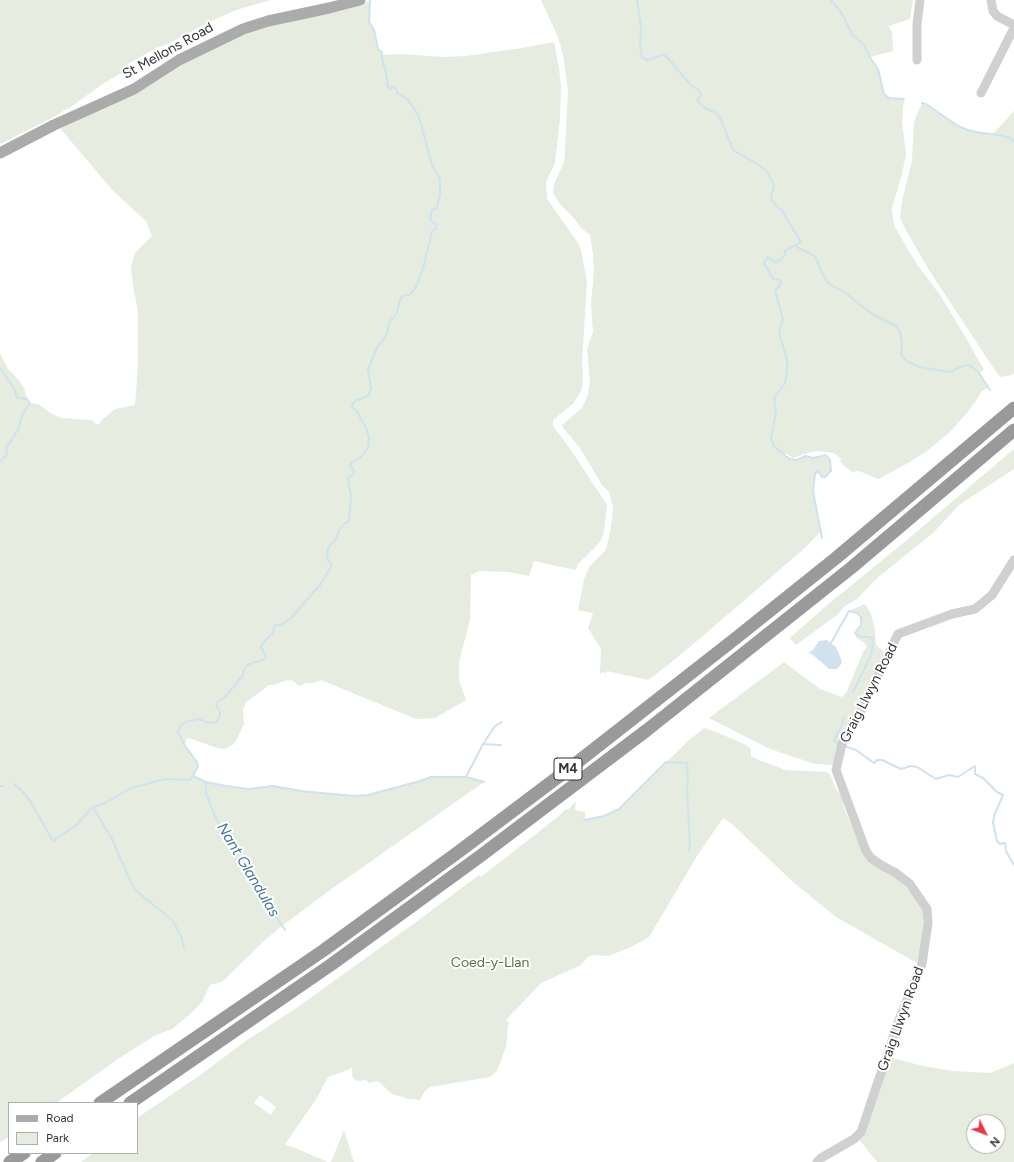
<!DOCTYPE html>
<style>
body{margin:0}
#map{position:relative;width:1014px;height:1162px;overflow:hidden;background:#fff;font-family:Figtree,sans-serif}
canvas{display:block}
.legend{position:absolute;left:8px;top:1102px;width:130px;height:52px;box-sizing:border-box;background:#fff;border:1px solid #adadad;margin:0;padding:5px 7px;list-style:none;font-size:12px;color:#333}
.legend li{display:flex;align-items:center;gap:8px;height:20px}
.legend b{width:20px;border:1px solid #adadad}
.north{position:absolute;left:966px;top:1114px;width:40px;height:40px;box-sizing:border-box;background:#fff;border:1px solid #adadad;border-radius:50%;rotate:132deg;font-size:11px;font-weight:700;line-height:16px;text-align:center;color:#333}
.north::after{content:'';display:block;margin:auto;width:14px;height:18px;background:#e63946;clip-path:polygon(50% 0,100% 100%,50% 72%,0 100%)}
</style>
<div id="map">
<canvas width="1014" height="1162"></canvas>
<ul class="legend">
<li><b style="height:5px;background:#ababab"></b>Road</li>
<li><b style="height:11px;background:#e6ecdf"></b>Park</li>
</ul>
<div class="north">N</div>
</div>
<script>
const g = document.querySelector('canvas').getContext('2d');
g.lineJoin = 'round';
function fillPath(path, color) { g.fillStyle = color; g.fill(path, 'evenodd'); }
const shape = rows => new Path2D(rows.map(r => 'M' + r).join(''));
function strokePath(path, color, width, dash) { g.strokeStyle = color; g.lineWidth = width; g.lineCap = dash ? 'butt' : 'round'; g.setLineDash(dash || []); g.stroke(path); }
function write(font, color, halo, rows, align = 'center') {
  g.font = font + ' Figtree,sans-serif'; g.lineWidth = 4; g.setLineDash([]); g.textBaseline = 'middle'; g.strokeStyle = halo; g.fillStyle = color; for (const [text, x, y, turn = 0] of rows) {
    g.save(); g.translate(x, y); g.rotate((+turn || 0) * Math.PI / 180); g.textAlign = isNaN(turn) ? turn : align; if (halo) g.strokeText(text, 0, 0); g.fillText(text, 0, 0); g.restore();
  }
}
fillPath(shape([
 [0,0,271,0,236,10,207,23,166,45,156,48,128,64,127,70,104,83,75,104,50,119,0,144],
 [541,0,913,0,910,19,889,26,892,33,893,51,870,57,878,69,884,94,889,98,904,99,902,121,906,155,902,174,892,208,893,218,895,227,916,263,940,295,966,338,984,370,979,373,988,387,981,392,976,401,966,414,951,431,927,451,908,463,878,479,859,471,852,472,840,462,841,459,834,453,818,451,808,453,793,458,787,454,783,454,790,459,796,460,806,456,813,458,826,455,830,460,831,471,825,477,822,477,817,471,815,474,813,491,820,532,807,546,711,629,668,665,648,680,607,671,606,673,603,672,600,674,601,649,588,628,593,613,578,610,584,579,590,566,606,550,611,527,613,507,609,492,602,485,580,448,564,429,562,425,582,408,588,395,590,382,587,349,593,332,591,304,594,271,593,254,590,235,581,228,573,217,560,204,553,193,554,184,564,162,565,151,568,91,563,55,558,37],
 [370,1,369,22,374,30,378,49,382,52,382,55,400,54,444,57,465,56,522,48,554,42,559,68,561,87,560,120,555,163,546,182,547,199,578,243,581,250,587,282,582,363,583,372,582,389,574,403,553,420,553,426,571,450,607,505,604,532,600,542,578,564,576,570,534,561,529,576,508,572,479,571,471,575,470,620,459,662,459,680,466,700,435,718,416,719,321,680,314,683,306,683,300,686,291,680,284,681,274,685,268,685,262,691,246,702,243,710,244,724,239,735,234,744,225,749,217,748,189,738,186,739,185,746,197,761,198,766,193,776,206,782,248,789,273,786,301,791,354,796,368,795,420,781,431,777,466,777,484,782,330,890,282,926,263,942,225,979,221,982,210,985,202,1002,188,1016,172,1029,154,1036,118,1059,56,1103,9,1103,9,1137,0,1142,0,353,8,369,18,379,24,388,27,399,30,403,38,404,52,414,61,418,91,420,98,425,102,420,115,409,135,405,138,365,138,312,133,286,131,267,135,253,152,236,146,221,113,191,59,127,194,57,256,28],
 [922,103,926,104,958,126,968,130,993,134,1014,111,1014,373,1012,375,1000,377,988,360,927,267,907,232,900,218,902,201,912,161,914,122],
 [1014,449,1014,469,959,505,933,533,876,579,857,599,845,606,837,615,796,645,790,638,826,606,907,540],
 [865,604,871,614,875,630,876,645,884,652,878,682,849,723,836,750,835,762,831,765,815,764,770,749,709,718,784,662,820,689,842,697,846,693,864,650,867,647,865,643,855,637,857,635,855,633,861,625,861,617,857,613,849,611],
 [704,728,721,734,746,745,751,749,751,756,759,760,786,770,827,772,830,774,835,787,842,797,844,808,862,850,903,884,918,900,924,914,920,953,917,963,836,917,793,882,732,824,723,818,697,856,649,937,629,948,608,956,594,955,589,956,581,965,541,983,506,1020,509,1023,508,1025,506,1047,497,1071,490,1077,430,1087,425,1091,419,1101,416,1099,409,1099,392,1094,378,1081,369,1083,366,1080,358,1081,354,1079,352,1075,352,1067,348,1070,328,1077,317,1098,285,1144,328,1162,81,1162,93,1153,137,1153,137,1118,199,1076,247,1040,295,1009,412,925,479,875,481,877,560,815,566,809,568,810,576,801,575,810,585,812,585,820,604,816,619,809,688,741],
 [260,1095,276,1107,271,1115,254,1103],
 [889,1057,923,1066,954,1071,990,1073,1014,1063,1014,1162,877,1162,858,1138],
 [974,1122,998,1122,998,1146,974,1146],
 [344,1130,354,1162,331,1162]
]), '#e6ecdf');
fillPath(shape([
 [827,640,836,647,841,659,842,663,837,669,829,669,812,654,808,653,813,650,819,641]
]), '#cfe2ee');
strokePath(shape([
 [370,0,369,22,374,30,378,49,382,52,382,59,386,72,388,87,390,89,393,86,397,90,397,93,406,98,412,105,419,117,432,165,440,179,440,194,437,208,432,210,430,220,437,225,436,228,432,231,423,269,415,289,409,295,402,296,400,300,396,315,389,322,387,334,378,346,368,369,371,388,368,396,355,401,353,404,352,407,358,413,367,430,369,439,368,448,360,458,351,463,350,466,355,472,348,478,351,497,349,521,344,524,340,529,336,538,328,548,327,559,332,565,320,585,291,618,281,625,275,625,272,634,263,643,261,647,266,657,263,660,249,664,244,669,243,675,226,696,219,701,216,705,220,712,220,717,216,722,210,723,198,719,186,722,181,725,178,732,185,746,197,762,198,766,193,776,206,782,226,786,248,789,273,786,301,791,354,796,368,795,420,781,431,777,466,777,484,782],
 [637,0,641,27,640,47,642,57,647,60,662,55,666,56,691,85,699,90,701,95,697,101,705,108,711,111,714,110,721,120,733,150,759,165,767,172,771,179,774,186,771,197,772,201,782,211,801,242,798,244,785,251,785,255,776,263,768,257,764,263,773,279,780,280,781,283,779,287,775,290,783,320,779,333,787,360,787,371,785,383,774,398,776,412,771,439,774,446,783,454,790,459,796,460,806,456,813,458,826,455,830,460,831,471,825,477,822,477,818,471,815,474,813,491,822,538],
 [831,0,841,12,852,34,864,45,871,59,878,69,884,94,889,98,904,99],
 [922,103,926,104,958,126,968,130,980,133,1000,135,1010,138,1014,142],
 [795,246,815,256,822,273,828,283,847,294,872,314,896,326,900,332,902,343,901,354,906,361,919,367,950,372,965,365,971,366,979,373,990,390],
 [0,368,14,388,17,398,27,399,30,403,22,415,19,428,9,444,6,445,7,454,0,462],
 [831,643,849,611,857,613,861,617,861,625,855,633,860,637,870,637,873,640,871,655,853,692],
 [483,744,495,726,502,722],
 [840,744,837,743,834,740,841,728,844,716],
 [844,746,856,750,874,763,877,760,882,760,901,769,911,766,917,767,936,779,949,775,958,777,975,766,975,774,983,778,997,792,1003,795,994,816,993,823,997,841,1000,844,1005,843,1006,851,1014,865],
 [686,763,688,777,687,789,690,845,689,851],
 [466,777,483,744,501,745],
 [206,782,206,793,214,814,224,834,232,842,252,880,285,930],
 [14,784,21,790,30,801,53,841,75,826,93,807,107,802,131,788,165,779,190,780,193,776],
 [0,786,3,786],
 [93,807,112,839,132,885,135,890,172,920,181,936,184,948],
 [584,820,604,816,619,809,666,762,688,763]
]), '#cfe2ee', 2);
strokePath(shape([
 [991,0,993,11,997,16,1014,25],
 [917,60,917,24,920,0],
 [981,93,1014,28],
 [817,1162,821,1158,854,1139,861,1132,900,1017,922,964,928,923,927,909,910,884,896,873,881,865,871,858,866,851,836,770,842,744,865,703,898,634,952,614,975,609,992,595,1014,560]
]), '#d0d0d0', 9);
strokePath(shape([
 [0,153,54,125,134,89,179,60,243,29,268,21,329,8,360,0]
]), '#ababab', 11);
strokePath(shape([
 [100,1103,324,950,457,853,570,768,736,638,836,558,1014,408],
 [130,1103,332,964,479,857,647,730,851,568,1014,430],
 [10,1162,24,1153],
 [42,1162,55,1153]
]), '#9a9a9a', 13);
for (const [x, y, w] of [
 [568,769,28]
]) { const box = new Path2D(); box.roundRect(x - w / 2, y - 11, w, 22, 3); g.fillStyle = '#fff'; g.fill(box); strokePath(box, '#333', 1); }
write('bold 13px', '#333', null, [
 ["M4",568,769]
]);
write('14px', '#333', '#fff', [
 ["St Mellons Road",168,51,-29],
 ["Graig Llwyn Road",869,693,-63],
 ["Graig Llwyn Road",901,1019,-70]
]);
write('14px', '#56703f', '#fff', [
 ["Coed-y-Llan",490,963]
]);
write('italic 15px', '#3f7597', '#fff', [
 ["Nant Glandulas",248,870,59]
]);
</script>
